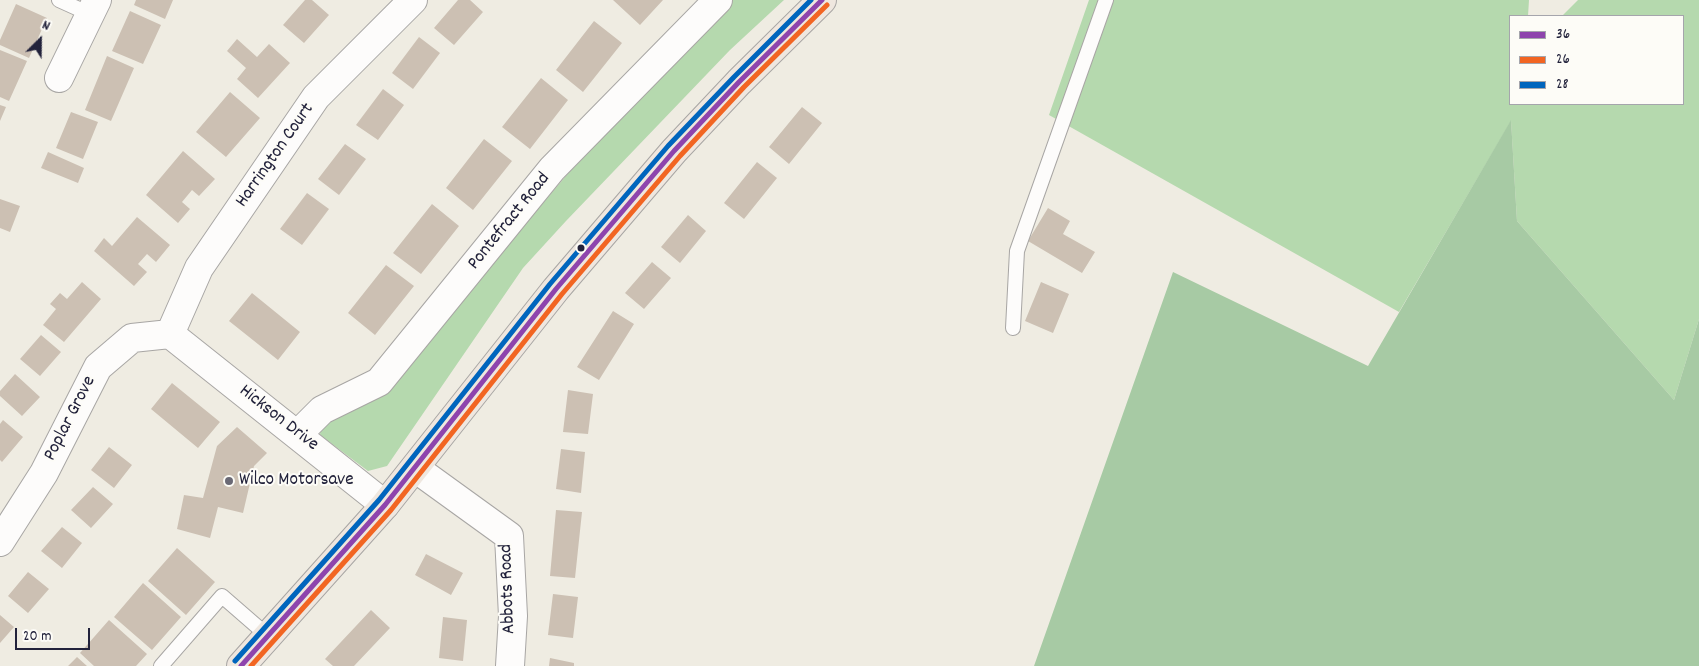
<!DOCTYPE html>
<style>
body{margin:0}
#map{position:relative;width:1699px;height:666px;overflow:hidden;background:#efece2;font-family:Dekko,sans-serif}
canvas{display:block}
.legend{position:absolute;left:1509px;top:15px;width:175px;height:90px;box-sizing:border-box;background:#fdfcf7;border:1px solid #a5a5ac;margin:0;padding:6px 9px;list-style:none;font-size:15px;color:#22223b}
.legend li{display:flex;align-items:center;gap:10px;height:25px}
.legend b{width:25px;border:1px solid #a5a5ac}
.north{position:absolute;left:15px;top:15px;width:50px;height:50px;-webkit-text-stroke:4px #fdfcf7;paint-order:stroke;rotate:23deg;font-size:14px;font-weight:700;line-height:20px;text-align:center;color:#22223b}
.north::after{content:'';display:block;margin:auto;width:18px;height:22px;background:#22223b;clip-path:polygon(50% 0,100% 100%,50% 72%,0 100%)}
.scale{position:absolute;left:15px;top:628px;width:75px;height:22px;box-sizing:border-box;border:2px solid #22223b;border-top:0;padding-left:6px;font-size:15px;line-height:18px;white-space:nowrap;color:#22223b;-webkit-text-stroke:4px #fdfcf7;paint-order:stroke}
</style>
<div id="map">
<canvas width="1699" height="666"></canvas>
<ul class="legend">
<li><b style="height:6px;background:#8e44ad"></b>36</li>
<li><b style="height:6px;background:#f26522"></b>26</li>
<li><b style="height:6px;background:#0065bd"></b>28</li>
</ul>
<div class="north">N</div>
<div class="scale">20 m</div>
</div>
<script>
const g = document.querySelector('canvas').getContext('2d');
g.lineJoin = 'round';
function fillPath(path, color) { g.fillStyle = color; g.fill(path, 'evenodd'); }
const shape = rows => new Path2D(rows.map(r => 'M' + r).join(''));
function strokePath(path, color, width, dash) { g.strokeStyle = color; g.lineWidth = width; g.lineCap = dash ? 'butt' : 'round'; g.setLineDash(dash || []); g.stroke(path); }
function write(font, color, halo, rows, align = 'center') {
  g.font = font + ' Dekko,sans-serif'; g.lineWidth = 4; g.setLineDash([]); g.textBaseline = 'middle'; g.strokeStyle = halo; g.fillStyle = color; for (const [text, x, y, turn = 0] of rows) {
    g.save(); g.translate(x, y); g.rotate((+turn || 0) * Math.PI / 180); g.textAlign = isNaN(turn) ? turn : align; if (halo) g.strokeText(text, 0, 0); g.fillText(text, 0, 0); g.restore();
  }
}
fillPath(shape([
 [729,0,784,0,730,50,566,221,523,268,387,466,368,471,320,435,321,423,394,379,576,164],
 [1089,0,1529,0,1528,16,1510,16,1510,104,1683,104,1683,16,1562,16,1578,0,1699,0,1699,319,1674,400,1517,221,1511,121,1399,312,1049,115]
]), '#b5d9ae');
fillPath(shape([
 [1511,120,1517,221,1674,400,1699,319,1699,666,1034,666,1173,272,1368,366]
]), '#a7caa4');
fillPath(shape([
 [136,0,173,0,165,19,134,5],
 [305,0,312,0,329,15,304,43,283,25],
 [458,0,470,0,483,12,454,45,434,28],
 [613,0,663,0,640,25],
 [16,4,47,18,29,58,0,45,0,40],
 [130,11,161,25,143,64,112,51],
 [594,21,622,43,583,92,556,70],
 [419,37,440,53,413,89,392,73],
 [237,39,257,57,269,44,290,63,258,98,237,79,246,68,227,51],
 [0,50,27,61,9,101,0,97],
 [107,56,134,68,111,121,85,110],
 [541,78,568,100,530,149,502,127],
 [383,89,404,105,378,140,356,125],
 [230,92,260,118,226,157,196,132],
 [0,105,6,107,0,121],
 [802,107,822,123,789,164,769,147],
 [71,112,98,122,83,159,56,148],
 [484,139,512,161,473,210,446,188],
 [345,144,366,159,339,195,318,179],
 [183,151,215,179,199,196,192,190,182,202,190,209,178,223,146,195],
 [48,152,84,168,78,183,41,168],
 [757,162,777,178,744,219,724,203],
 [307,193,329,209,302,245,280,229],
 [0,199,20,206,10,232,0,228],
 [432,204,459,226,421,274,393,253],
 [1048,208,1070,221,1063,234,1095,252,1082,273,1028,241],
 [688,215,706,231,680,263,661,247],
 [137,217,170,245,156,262,147,254,138,264,147,272,134,286,94,251,104,238,112,246],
 [652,262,671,278,644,309,625,293],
 [386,265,414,286,375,335,348,313],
 [82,282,101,299,64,342,43,325,56,309,50,304,60,293,67,299],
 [1041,282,1069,294,1053,333,1025,321],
 [252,293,300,332,278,360,229,321],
 [613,311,634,324,599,380,577,367],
 [41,335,61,352,40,376,20,359],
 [15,374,40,397,22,416,0,396,0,391],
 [172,383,220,422,198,448,151,409],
 [568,390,593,394,588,434,563,432],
 [3,420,23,437,2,462,0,460,0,424],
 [237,427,267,453,254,466,243,513,218,507,210,538,177,529,184,495,203,498,217,446],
 [109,447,132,465,114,488,91,470],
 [561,449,585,452,581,493,556,489],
 [93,487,113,504,91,528,71,510],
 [556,510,582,512,575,578,550,576],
 [62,527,82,543,62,568,41,551],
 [177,548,215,582,186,615,148,581],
 [426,554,463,573,451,595,415,575],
 [28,572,49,589,28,613,8,596],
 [143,583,181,617,152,650,114,617],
 [553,594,578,597,573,638,548,635],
 [371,610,390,628,354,666,333,666,325,659],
 [0,615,14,627,0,643],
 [443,617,467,620,463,661,439,658],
 [109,620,147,654,136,666,94,666,80,653],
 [77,657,87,666,68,666],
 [550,658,574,663,574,666,549,666]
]), '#ccc0b3');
const service = shape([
 [59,0,90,14],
 [1013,328,1017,251,1106,0],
 [161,666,222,596,268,636]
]);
const minor = shape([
 [59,78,97,0],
 [170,334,199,268,316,97,413,0],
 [170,334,385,505],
 [298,434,322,410,379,382,552,169,718,0],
 [415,468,509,536,513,616,510,666],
 [0,542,44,473,98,367,132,338,170,334]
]);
const trunk = shape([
 [241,666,385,505,556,289,674,151,739,82,822,0]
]);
strokePath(service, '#a8a6a4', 16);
strokePath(minor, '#a8a6a4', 30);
strokePath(trunk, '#a8a6a4', 30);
strokePath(service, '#fdfcfb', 14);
strokePath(minor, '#fdfcfb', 28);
strokePath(trunk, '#efe7df', 28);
strokePath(shape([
 [241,666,385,505,556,289,674,151,739,82,822,0]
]), '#8e44ad', 5);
strokePath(shape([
 [251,666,391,510,562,294,680,156,744,87,827,5]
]), '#f26522', 5);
strokePath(shape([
 [235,661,379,500,550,284,668,146,734,77,811,0]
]), '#0065bd', 5);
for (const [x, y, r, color] of [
 [581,248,4.5,"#22223b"],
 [229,481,5,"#6a6975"]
]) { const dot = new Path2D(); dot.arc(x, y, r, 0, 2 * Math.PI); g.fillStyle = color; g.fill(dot); strokePath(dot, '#fdfcf7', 2); }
write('19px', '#22223b', '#fdfcf7', [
 ["Harrington Court",276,156,-55],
 ["Pontefract Road",510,222,-51],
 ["Poplar Grove",71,419,-63],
 ["Hickson Drive",278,419,38],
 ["Abbots Road",509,589,-92]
]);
write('19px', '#22223b', '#fdfcf7', [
 ["Wilco Motorsave",239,481]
], 'left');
</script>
